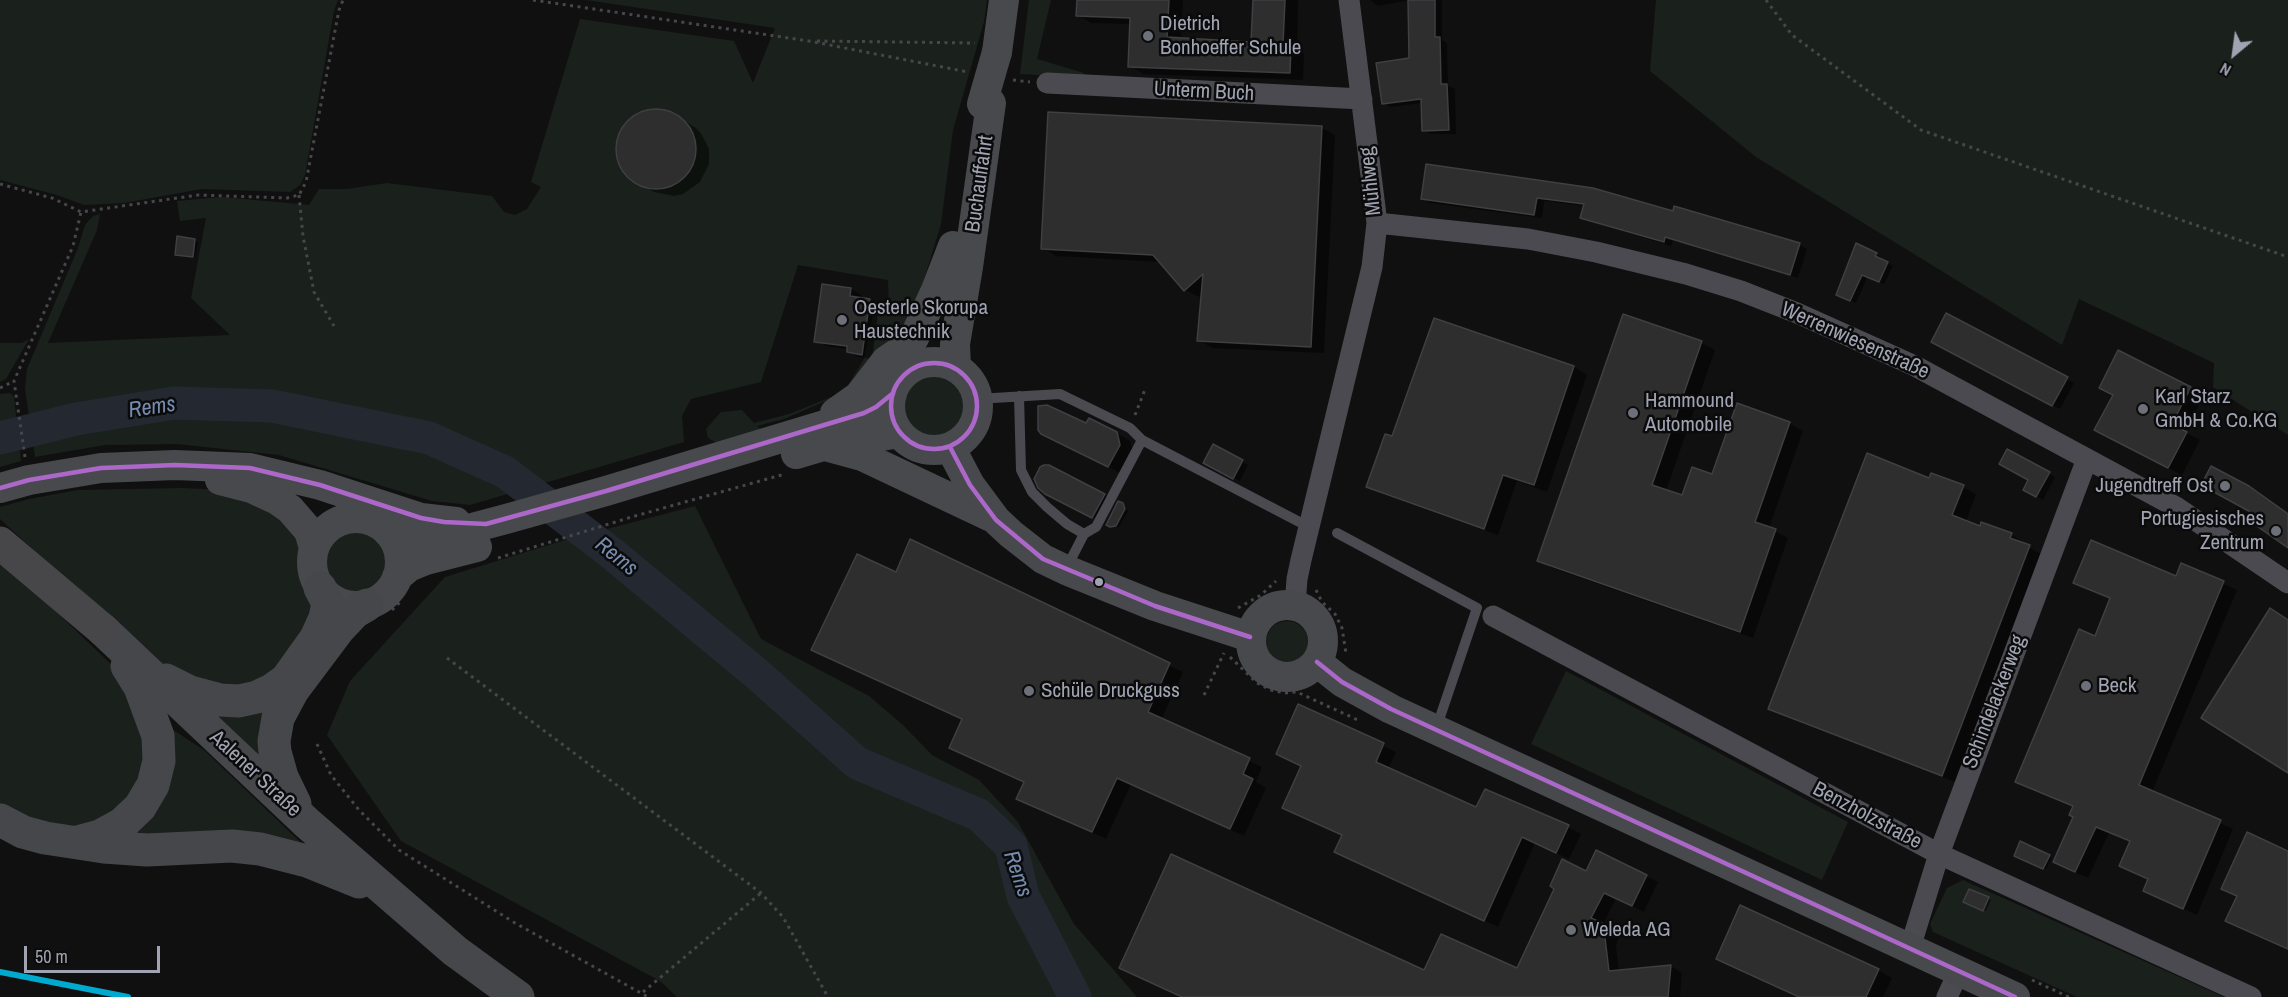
<!DOCTYPE html>
<meta charset="utf-8">
<style>
body{margin:0}
#map{position:relative;width:2288px;height:997px;overflow:hidden;background:#101010;font-family:"Archivo Narrow",sans-serif}
canvas{display:block}
.north{position:absolute;left:2204px;top:24px;width:60px;height:60px;-webkit-text-stroke:4px #0b0b0c;paint-order:stroke;rotate:209deg;font-size:16px;font-weight:700;line-height:24px;text-align:center;color:#a0a3b2}
.north::after{content:'';display:block;margin:auto;width:21px;height:27px;background:#a0a3b2;clip-path:polygon(50% 0,100% 100%,50% 72%,0 100%)}
.scale{position:absolute;left:24px;top:946px;width:136px;height:27px;box-sizing:border-box;border:3px solid #a0a3b2;border-top:0;padding-left:8px;font-size:18px;line-height:21px;white-space:nowrap;color:#a0a3b2;-webkit-text-stroke:4px #0b0b0c;paint-order:stroke}
</style>
<div id="map">
<canvas width="2288" height="997"></canvas>
<div class="north">N</div>
<div class="scale">50 m</div>
</div>
<script>
const g = document.querySelector('canvas').getContext('2d');
g.lineJoin = 'round';
function fillPath(path, color) { g.fillStyle = color; g.fill(path, 'evenodd'); }
const shape = rows => new Path2D(rows.map(r => 'M' + r).join(''));
function strokePath(path, color, width, dash) { g.strokeStyle = color; g.lineWidth = width; g.lineCap = dash ? 'butt' : 'round'; g.setLineDash(dash || []); g.stroke(path); }
function write(font, color, halo, rows, align = 'center') {
  g.font = font + ' "Archivo Narrow",sans-serif'; g.lineWidth = 5; g.setLineDash([]); g.textBaseline = 'middle'; g.strokeStyle = halo; g.fillStyle = color; for (const [text, x, y, turn = 0] of rows) {
    g.save(); g.translate(x, y); g.rotate((+turn || 0) * Math.PI / 180); g.textAlign = isNaN(turn) ? turn : align; if (halo) g.strokeText(text, 0, 0); g.fillText(text, 0, 0); g.restore();
  }
}
fillPath(shape([
 [0,0,338,0,334,11,305,175,300,185,290,192,202,189,124,203,84,205,57,195,0,180],
 [586,0,987,0,984,22,953,130,941,224,911,322,849,391,784,419,757,426,762,430,717,443,708,438,706,429,721,412,742,410,754,423,789,414,844,392,864,359,875,304,889,304,888,280,798,265,761,382,691,399,682,416,684,442,470,505,432,501,279,455,177,444,105,445,35,457,25,389,27,369,78,248,85,225,93,216,100,214,97,230,48,343,230,335,191,298,206,218,180,221,177,201,222,197,309,205,319,189,347,189,387,183,492,196,504,212,515,215,527,209,541,187,531,182,580,19,734,41,753,83,775,28],
 [1029,0,1051,0,1037,59,1084,73,1084,78,1020,74],
 [1656,0,2288,0,2288,435,2213,387,2214,363,2079,299,2062,345,1756,157,1650,71],
 [29,339,6,379,0,382,0,343,22,343],
 '903 405a33 33 0 1 1 66 0a33 33 0 1 1-66 0Z',
 [10,393,14,397,21,461,0,467,0,394],
 [182,488,226,490,275,511,297,537,302,576,314,606,297,658,247,689,172,673,136,644,0,519,0,507,29,499,78,490],
 [695,506,761,639,869,696,903,725,932,755,979,780,1018,822,1074,924,1137,997,677,997,660,981,401,841,327,735,350,681,445,577,565,540],
 '321 562a34 34 0 1 1 68 0a34 34 0 1 1-68 0Z',
 [0,558,115,668,151,742,136,790,103,820,75,827,49,826,0,805],
 '1266 642a21 21 0 1 1 42 0a21 21 0 1 1-42 0Z',
 [1566,671,1848,822,1822,880,1531,744],
 [275,699,269,768,213,711],
 [160,721,205,751,315,856,129,842],
 [1963,880,2224,997,2077,997,1933,932,1930,924,1947,888]
]), '#1a211c');
fillPath(shape([
 [1079,0,1183,0,1181,39,1252,43,1255,0,1298,0,1297,49,1304,54,1303,80,1143,74,1130,66,1131,24,1091,23,1078,15],
 [1370,0,1442,0,1442,40,1447,43,1448,86,1455,89,1456,134,1431,134,1423,130,1422,103,1391,107,1384,103,1410,59,1410,0,1378,6],
 [653,110,673,114,696,128,702,135,709,149,709,164,700,182,683,194,674,196,654,192,631,178,624,171,617,152,618,142,626,124,634,117],
 [1049,113,1322,128,1335,135,1324,353,1212,348,1199,340,1203,294,1199,297,1185,290,1161,262,1056,256,1043,248],
 [1427,166,1674,212,1799,245,1807,249,1798,278,1673,240,1671,246,1589,221,1582,217,1585,206,1544,201,1542,218,1430,203,1422,198],
 [195,240,198,242,195,258,176,254],
 [1857,245,1881,257,1880,260,1893,266,1884,284,1868,276,1856,303,1843,297],
 [851,289,861,295,860,299,869,300,879,306,872,359,858,357,848,352,848,349,826,346,816,341],
 [1947,315,2074,383,2060,409,1940,346],
 [1624,316,1702,343,1715,350,1666,491,1683,497,1789,423,1803,431,1769,528,1788,538,1753,638,1552,568,1539,560],
 [1435,320,1574,367,1587,375,1547,492,1517,481,1498,535,1382,494,1368,486,1392,438],
 [2119,352,2204,396,2185,432,2200,440,2182,475,2110,438],
 [1087,425,1116,433,1130,441,1133,453,1122,474,1042,433],
 [1214,446,1248,465,1240,481,1205,463],
 [2007,451,2055,477,2043,500,2025,490,2030,479],
 [1049,467,1107,497,1095,518,1046,493],
 [1930,480,1963,487,1976,494,1966,522,2011,535,2024,542,2024,545,2043,555,1955,782,1784,716,1770,708],
 [1119,503,1125,506,1128,511,1119,527,1110,526],
 [911,542,1183,672,1161,720,1262,767,1256,782,1266,788,1244,836,1131,784,1106,839,1018,798,1025,783,951,747,963,720,813,650,897,574],
 [2182,565,2237,590,2152,792,2233,829,2197,915,2145,891,2149,880,2121,866,2131,842,2109,833,2088,878,2068,869,2075,817,2074,807,2017,781,2095,638,2111,600,2075,582,2177,578],
 [1299,706,1396,752,1388,769,1477,809,1568,827,1581,834,1569,859,1535,843,1498,927,1349,859,1336,852,1343,836,1284,808,1302,767,1278,754],
 [2021,843,2052,858,2046,869,2016,855],
 [1587,873,1646,876,1658,882,1644,912,1616,898,1603,925,1620,934,1616,945,1619,972,1671,966,1682,973,1680,997,1183,997,1425,972,1517,970],
 [1970,891,1991,900,1986,911,1965,902],
 [1878,970,1892,978,1883,997,1799,997]
]), '#0007');
strokePath(shape([
 [0,438,76,419,174,403,272,406,429,438,505,472,610,552,757,674,857,763,979,815,1011,846,1023,896,1075,997]
]), '#242931', 33);
const building = shape([
 [1077,0,1169,0,1167,37,1251,42,1253,0,1285,0,1283,44,1291,44,1290,73,1128,67,1130,18,1076,16,1077,0],
 [1408,0,1435,0,1435,37,1440,37,1441,84,1447,84,1449,130,1422,131,1421,99,1382,104,1376,63,1409,58,1408,0],
 '616 149a40 40 0 1 1 80 0a40 40 0 1 1-80 0Z',
 [1048,112,1322,126,1311,347,1197,341,1203,274,1184,291,1153,255,1041,249,1048,112],
 [1426,164,1593,188,1673,211,1674,206,1800,243,1790,275,1665,237,1664,242,1580,218,1584,204,1537,198,1534,215,1421,199,1426,164],
 [177,236,195,239,193,257,175,255,177,236],
 [1856,243,1877,253,1875,256,1888,262,1879,282,1862,275,1850,301,1836,295,1856,243],
 [822,284,851,288,850,296,870,299,862,355,847,352,847,346,814,342,822,284],
 [1946,313,2068,377,2052,406,1931,342,1946,313],
 [1623,314,1702,341,1652,485,1682,495,1692,467,1712,474,1737,403,1790,422,1755,522,1776,529,1740,632,1537,561,1623,314],
 [1434,318,1574,366,1534,485,1503,475,1484,529,1366,487,1385,434,1392,436,1434,318],
 [2118,350,2191,387,2172,424,2187,432,2168,468,2094,430,2113,395,2099,388,2118,350],
 [1047,405,1086,423,1089,418,1117,432,1120,445,1108,467,1041,434,1038,430,1038,406,1047,405],
 [1213,444,1243,460,1233,479,1203,463,1213,444],
 [2007,449,2050,472,2036,497,2023,490,2028,480,1999,464,2007,449],
 [1867,453,1929,478,1931,473,1964,485,1952,515,1980,526,1981,522,2012,533,2010,538,2030,545,1942,776,1768,709,1867,453],
 [1044,465,1049,465,1105,494,1092,518,1045,494,1038,488,1034,479,1040,467,1044,465],
 [2211,466,2249,486,2288,514,2288,548,2251,522,2256,515,2201,485,2211,466],
 [1118,501,1123,503,1125,509,1116,526,1110,527,1106,525,1118,501],
 [910,539,1170,663,1148,712,1250,758,1243,774,1253,779,1230,829,1117,778,1092,832,1016,799,1024,782,949,748,962,719,811,650,857,554,896,572,910,539],
 [2091,540,2176,576,2181,563,2224,581,2139,785,2221,820,2183,909,2143,891,2148,879,2119,866,2130,841,2096,827,2075,872,2053,862,2073,817,2069,815,2073,806,2015,782,2079,629,2095,636,2110,598,2073,583,2091,540],
 [2270,608,2288,620,2288,773,2201,718,2270,608],
 [1298,704,1384,743,1376,762,1476,807,1485,789,1569,825,1556,853,1522,837,1484,921,1334,852,1342,835,1282,808,1301,766,1276,754,1298,704],
 [2247,832,2288,851,2288,949,2225,921,2237,896,2221,889,2247,832],
 [2020,841,2050,855,2043,869,2014,856,2020,841],
 [1596,850,1647,875,1632,906,1604,893,1591,918,1609,926,1605,938,1609,971,1671,965,1668,997,1182,997,1119,968,1171,854,1424,970,1441,934,1517,968,1554,889,1550,886,1562,859,1586,871,1596,850],
 [1969,889,1989,897,1983,911,1963,902,1969,889],
 [1740,905,1879,969,1866,997,1799,997,1716,959,1740,905]
]);
fillPath(building, '#2e2e2f');
strokePath(building, '#3f3f44', 1.5);
strokePath(shape([
 [533,0,809,41,968,72],
 [1766,0,1792,35,1921,130,2288,257],
 [817,41,975,43],
 [1013,80,1030,82],
 [0,184,52,198,81,212,198,195,287,198,299,195,306,182,339,10,343,0],
 [299,195,303,236,314,292,334,326],
 [0,388,14,381],
 [1135,415,1146,387],
 [25,457,14,381,73,246,81,212],
 [498,558,635,516,785,474],
 [1316,590,1322,602,1335,614,1342,628,1346,653],
 [1238,608,1261,595,1276,581],
 [392,610,402,600],
 [1230,657,1257,683,1271,690,1285,693,1297,692,1360,721],
 [447,658,761,893,783,917,828,997],
 [1204,695,1224,653],
 [317,744,331,775,359,810,399,850,515,923,648,997],
 [2032,980,2069,997],
 [643,992,761,893]
]), '#46464b', 3, [3, 4.5]);
strokePath(shape([
 [1019,396,1021,470,1032,492,1047,507,1067,524,1084,534],
 [977,399,1060,394,1130,428,1142,440,1309,527],
 [1337,533,1477,608,1437,726],
 [1067,567,1084,534,1096,527,1142,440]
]), '#4a4a50', 10);
strokePath(shape([
 [1047,83,1362,99],
 [1377,223,1528,239,1596,252,1686,274,1741,291,1797,313,1915,366,2176,507,2288,583],
 [1295,606,1297,579,1301,560,1372,267,1377,223,1349,0],
 [1493,616,1939,854,2251,997],
 [1910,948,1939,854,2087,459],
 [1947,997,1959,971]
]), '#4a4a50', 21);
strokePath(shape([
 [997,52,1004,0],
 '890 406a44 44 0 1 1 88 0a44 44 0 1 1-88 0Z',
 [956,368,955,344,968,267,991,103],
 [835,413,859,396,886,361,905,348,914,338,936,290,953,246],
 [829,447,862,456,991,517],
 [950,447,970,485,996,520,1011,534,1043,559,1066,570,1155,606,1250,637],
 [796,454,823,446,899,433],
 [220,480,251,488,277,500,290,509,309,531,314,548],
 [0,488,29,480,101,468,175,465,250,468,320,485,421,518,456,522],
 '312 562a44 44 0 1 1 88 0a44 44 0 1 1-88 0Z',
 [388,532,404,537,442,536,506,519,606,491,864,413,876,407,892,394],
 [397,577,409,567,426,560,477,547],
 '1251 641a36 36 0 1 1 72 0a36 36 0 1 1-72 0Z',
 [1317,662,1342,682,1391,709,2015,997]
]), '#48494d', 30);
strokePath(shape([
 [103,630,307,823,455,951,518,997],
 [166,680,190,692,220,700,239,701,257,697,272,690,286,680,316,638,325,618,328,603,320,588],
 [295,804,282,777,275,752,274,741,278,718,293,690,338,630,355,612,367,605],
 [0,820,23,832,45,838,104,847,147,850,232,846,260,849,307,861,359,882],
 [78,842,100,836,122,824,140,807,153,785,159,761,158,736,140,687,127,666]
]), '#46474b', 33);
strokePath(shape([
 [0,543,103,630]
]), '#47474a', 33);
strokePath(shape([
 [982,104,997,52]
]), '#48494d', 30);
strokePath(shape([
 '891 406a43 43 0 1 1 86 0a43 43 0 1 1-86 0Z',
 [950,447,970,485,996,520,1043,559,1155,606,1250,637],
 [0,488,29,480,101,468,175,465,250,468,320,485,421,518,444,522,486,524,606,491,864,413,876,407,892,394],
 [1317,662,1342,682,1391,709,2015,997]
]), '#ac68c9', 4.5);
strokePath(shape([
 [0,972,128,997]
]), '#00a9ce', 6);
for (const [x, y, r, color] of [
 [1148,36,6,"#6e7079"],
 [842,320,6,"#6e7079"],
 [2143,409,6,"#6e7079"],
 [1633,413,6,"#6e7079"],
 [2225,486,6,"#6e7079"],
 [2276,531,6,"#6e7079"],
 [1099,582,5,"#a0a3b2"],
 [2086,686,6,"#6e7079"],
 [1029,691,6,"#6e7079"],
 [1571,930,6,"#6e7079"]
]) { const dot = new Path2D(); dot.arc(x, y, r, 0, 2 * Math.PI); g.fillStyle = color; g.fill(dot); strokePath(dot, '#0b0b0c', 2); }
write('21px', '#a0a3b2', '#0b0b0c', [
 ["Dietrich",1160,24],
 ["Bonhoeffer Schule",1160,48],
 ["Oesterle Skorupa",854,308],
 ["Haustechnik",854,332],
 ["Karl Starz",2155,397],
 ["GmbH & Co.KG",2155,421],
 ["Hammound",1645,401],
 ["Automobile",1645,425],
 ["Jugendtreff Ost",2213,486,"right"],
 ["Portugiesisches",2264,519,"right"],
 ["Zentrum",2264,543,"right"],
 ["Beck",2098,686],
 ["Schüle Druckguss",1041,691],
 ["Weleda AG",1583,930]
], 'left');
write('21px', '#a0a3b2', '#0b0b0c', [
 ["Unterm Buch",1204,92,3],
 ["Mühlweg",1371,181,-96],
 ["Buchauffahrt",980,184,-82],
 ["Werrenwiesenstraße",1855,341,24],
 ["Schindelackerweg",1995,702,-69],
 ["Aalener Straße",255,774,43],
 ["Benzholzstraße",1867,816,28]
]);
write('italic 22px', '#768caf', '#0b0b0c', [
 ["Rems",152,408,-8],
 ["Rems",616,557,39],
 ["Rems",1017,874,71]
]);
</script>
